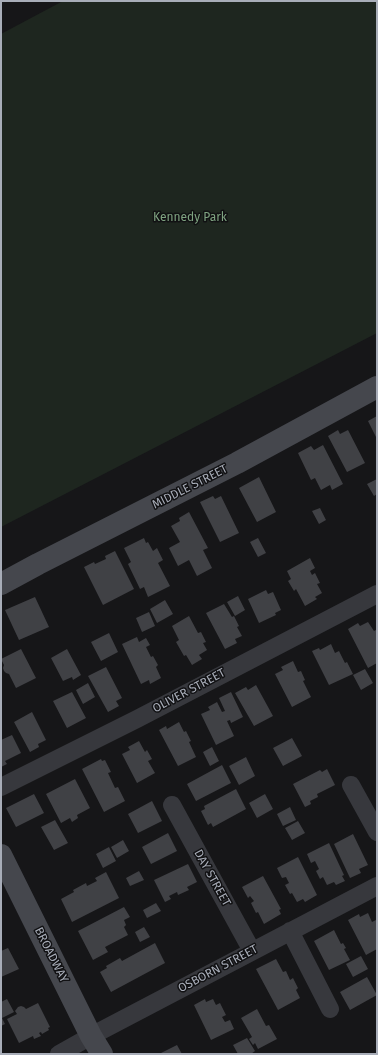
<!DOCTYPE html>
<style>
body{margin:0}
#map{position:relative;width:378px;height:1055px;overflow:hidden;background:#161618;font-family:"Fira Sans",sans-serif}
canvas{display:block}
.frame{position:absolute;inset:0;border:2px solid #a8adb8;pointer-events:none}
</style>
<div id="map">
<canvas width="378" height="1055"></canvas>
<div class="frame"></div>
</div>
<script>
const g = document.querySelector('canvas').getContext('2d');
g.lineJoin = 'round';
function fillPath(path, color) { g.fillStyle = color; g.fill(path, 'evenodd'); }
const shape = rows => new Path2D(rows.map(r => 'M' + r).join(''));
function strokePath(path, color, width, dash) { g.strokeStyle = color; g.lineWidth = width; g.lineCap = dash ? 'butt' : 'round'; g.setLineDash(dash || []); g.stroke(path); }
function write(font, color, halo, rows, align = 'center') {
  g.font = font + ' "Fira Sans",sans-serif'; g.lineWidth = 3; g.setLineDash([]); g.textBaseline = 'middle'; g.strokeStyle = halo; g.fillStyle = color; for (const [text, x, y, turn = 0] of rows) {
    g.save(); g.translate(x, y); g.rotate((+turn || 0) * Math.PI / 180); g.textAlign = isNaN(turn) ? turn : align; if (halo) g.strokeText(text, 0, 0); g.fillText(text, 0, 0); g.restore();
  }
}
fillPath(shape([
 [63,1,377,1,377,333,1,527,1,34]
]), '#1e261f');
fillPath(shape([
 [377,416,377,439,368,421],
 [338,430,340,434,348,430,365,463,347,472,328,436],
 [323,445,343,484,332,490,330,485,321,490,315,478,311,480,298,453,311,446,314,450],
 [259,477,276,512,257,522,239,488],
 [377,479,377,494,374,496,367,484],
 [213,496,215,499,221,496,239,533,220,542,200,502],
 [320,508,326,520,319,524,312,511],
 [189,512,208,548,203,550,212,568,197,576,189,560,178,566,169,548,180,542,171,526,180,521,179,518],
 [144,538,146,543,148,542,153,551,157,548,163,560,158,563,170,586,148,597,144,587,140,589,128,564,131,562,124,548],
 [258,538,266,553,258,557,250,542],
 [115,551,134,589,103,605,84,567,94,562,95,564,106,559,105,556],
 [310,558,315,568,310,571,312,575,315,573,320,583,317,584,322,593,315,597,317,599,305,606,296,589,294,591,288,581,291,579,287,571],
 [266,590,268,594,273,592,281,610,275,613,276,615,259,623,248,599],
 [238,596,245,610,235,616,227,602],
 [35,597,49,627,19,640,5,610],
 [165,600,173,614,157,623,150,609],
 [224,604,232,617,234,616,239,626,237,627,242,636,235,639,237,643,225,649,206,613],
 [149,612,155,626,142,632,136,618],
 [189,616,198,633,201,632,206,642,203,643,207,650,199,655,202,659,192,665,186,655,184,656,176,642,179,640,172,626],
 [368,622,374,631,376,630,377,632,377,663,368,668,348,629,358,623,360,626],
 [109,633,118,652,101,661,91,642],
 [137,637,139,642,146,638,150,645,146,647,151,657,153,656,158,665,156,667,161,678,150,684,149,680,141,684,122,644],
 [331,644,335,653,339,651,345,663,347,662,353,674,329,685,312,651,319,648,320,650],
 [21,649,36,678,16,688,9,674,6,673,4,671,3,668,4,665,1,659],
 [67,649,81,675,73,680,72,677,63,681,51,658],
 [293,661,298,672,301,671,305,680,303,681,311,697,292,707,275,674,283,670,281,667],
 [106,667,122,698,116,701,119,706,108,712,88,676],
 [365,669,373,683,361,690,353,675],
 [88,683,95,697,83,704,76,690],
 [256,685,273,716,254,726,235,693,246,687,248,690],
 [72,692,86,718,67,728,53,701],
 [231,692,243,717,231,723,230,720,227,721,234,736,216,745,201,714,210,710,208,707,217,702,222,712,225,711,219,698],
 [32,712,46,740,38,744,39,747,30,752,14,722],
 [179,722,184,732,186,731,191,741,189,742,196,757,178,766,159,730,166,726,167,729],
 [12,735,21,753,5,761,7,764,1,767,1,740],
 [292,738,302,756,283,766,273,748],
 [139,741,145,752,147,750,152,759,148,761,155,773,137,783,122,754,130,750,128,747],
 [212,747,219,761,210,766,203,752],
 [246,757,255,776,239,785,229,766],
 [101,759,102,761,105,760,111,772,108,773,115,788,118,787,125,801,104,812,82,769],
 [222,765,231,783,196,801,187,784],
 [327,769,335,785,317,794,318,797,310,801,311,804,305,807,293,784,320,770,322,772],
 [75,779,90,808,77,815,78,818,72,822,70,818,61,823,46,794],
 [236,789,246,809,213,827,211,823,208,825,201,811,205,809,204,806],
 [34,794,44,813,16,827,6,808],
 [265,794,273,809,257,818,249,803],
 [152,801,162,821,138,833,128,814],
 [290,807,296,820,283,826,277,814],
 [55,820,68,843,54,850,41,827],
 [298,821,305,833,292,840,285,828],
 [168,833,177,851,151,864,142,847],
 [353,834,368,865,359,869,361,873,350,878,334,844],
 [123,840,129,851,117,858,111,847],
 [329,843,344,875,342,876,345,881,336,885,334,882,327,885,323,877,320,879,316,871,319,869,315,861,311,863,307,854],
 [109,847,116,861,103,868,96,854],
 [298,857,317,895,305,902,303,899,297,902,292,893,290,894,285,885,289,883,286,877,282,878,277,868],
 [188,864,197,882,187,887,189,890,178,895,177,892,169,896,171,899,165,902,154,880],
 [139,871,144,880,130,886,126,878],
 [106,872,119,898,72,922,61,899,74,892,73,890,86,883,87,886,97,881,95,878],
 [263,876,281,909,279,910,281,914,264,924,258,912,256,913,251,903,254,901,250,896,248,898,242,887],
 [156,903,161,911,147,918,143,910],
 [124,907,130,917,124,920,126,925,124,927,128,935,105,947,108,952,93,960,78,931],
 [368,913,372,922,376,920,377,923,377,949,366,955,348,920,359,914,360,917],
 [144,927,150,937,140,942,135,932],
 [334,930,341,944,343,943,346,948,344,949,350,960,329,970,314,941],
 [155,943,165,963,111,992,100,972,107,968,106,966,120,958,122,961],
 [8,948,19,969,1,977,1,951],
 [361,956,368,969,353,977,346,964],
 [276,959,283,972,286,971,290,980,293,978,298,988,296,990,300,998,278,1010,256,969],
 [367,977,377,995,350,1010,340,992],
 [7,999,14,1012,2,1018,5,1024,1,1026,1,1002],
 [205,999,206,1002,213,999,216,1005,220,1003,226,1015,222,1017,225,1022,230,1020,234,1029,211,1040,194,1005],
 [38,1003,50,1027,48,1028,49,1030,42,1034,41,1032,39,1033,41,1036,34,1039,33,1036,19,1043,7,1019,17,1014,15,1011,18,1007,21,1006,24,1007,26,1009],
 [257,1009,266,1026,269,1025,277,1039,258,1049,255,1043,253,1045,249,1039,252,1037,241,1018],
 [247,1038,255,1051,251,1054,238,1054,233,1045],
 [177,1045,182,1054,159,1054]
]), '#404145');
strokePath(shape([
 [351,785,377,832],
 [1,787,137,719,377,594],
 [172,805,252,951],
 [290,931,330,1009],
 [59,1054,91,1036,377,886]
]), '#37383d', 18);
strokePath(shape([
 [1,584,38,564,237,463,377,387],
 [1,855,91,1036,102,1054]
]), '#45474d', 22);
write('12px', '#7fa381', '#111113', [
 ["Kennedy Park",190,218]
]);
write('12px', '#a8adb8', '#111113', [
 ["MIDDLE STREET",190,487,-27],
 ["OLIVER STREET",189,691,-28],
 ["DAY STREET",212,878,61],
 ["BROADWAY",51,955,63],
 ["OSBORN STREET",218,969,-28]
]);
</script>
